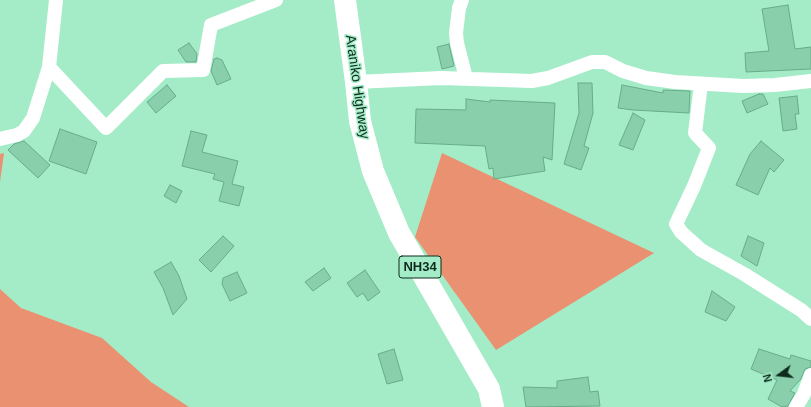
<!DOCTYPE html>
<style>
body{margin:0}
#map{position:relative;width:811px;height:407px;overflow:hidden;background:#a4ecc7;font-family:Helvetica,sans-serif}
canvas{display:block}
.north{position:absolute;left:759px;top:355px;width:40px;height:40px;-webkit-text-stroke:3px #a4ecc7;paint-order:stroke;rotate:255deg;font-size:11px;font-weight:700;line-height:16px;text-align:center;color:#0d2a1d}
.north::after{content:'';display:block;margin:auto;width:14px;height:18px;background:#0d2a1d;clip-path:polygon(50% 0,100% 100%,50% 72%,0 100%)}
</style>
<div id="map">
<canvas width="811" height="407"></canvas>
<div class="north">N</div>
</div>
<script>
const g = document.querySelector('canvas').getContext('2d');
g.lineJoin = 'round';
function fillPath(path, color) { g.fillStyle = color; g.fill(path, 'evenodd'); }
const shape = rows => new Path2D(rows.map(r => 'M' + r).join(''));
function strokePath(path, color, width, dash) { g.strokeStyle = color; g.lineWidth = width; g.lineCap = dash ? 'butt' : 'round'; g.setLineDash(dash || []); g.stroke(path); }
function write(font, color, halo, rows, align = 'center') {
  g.font = font + ' Helvetica,sans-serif'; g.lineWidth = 3; g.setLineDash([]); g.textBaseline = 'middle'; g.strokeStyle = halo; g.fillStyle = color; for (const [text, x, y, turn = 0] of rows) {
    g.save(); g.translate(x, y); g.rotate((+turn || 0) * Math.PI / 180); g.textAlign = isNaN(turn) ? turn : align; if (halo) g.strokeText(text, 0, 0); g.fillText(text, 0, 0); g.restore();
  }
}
fillPath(shape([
 [4,153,0,182,0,154],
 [442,153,654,253,496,350,415,237],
 [0,289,21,308,102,338,151,382,189,407,0,407]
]), '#e99170');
const building = shape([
 [788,5,795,49,811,47,811,69,746,72,745,53,769,51,762,9,788,5],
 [189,43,197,54,196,62,186,62,178,50,189,43],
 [449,44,454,66,442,69,437,47,449,44],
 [217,58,222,60,231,79,217,85,211,71,214,59,217,58],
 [578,83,592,83,593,113,584,146,589,148,581,170,564,164,579,113,578,83],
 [167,85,176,96,156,113,147,102,167,85],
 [622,85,663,93,663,90,690,91,689,113,633,110,618,108,622,85],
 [759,94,763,94,768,104,747,113,742,101,759,94],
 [797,96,799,114,795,114,797,129,783,131,779,98,797,96],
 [466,99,490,102,490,100,555,103,552,160,543,157,545,171,494,179,493,168,489,169,485,146,415,143,416,109,466,110,466,99],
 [633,113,645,120,633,150,619,145,633,113],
 [60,129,97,142,86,174,49,161,60,129],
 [191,131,207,135,202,152,238,161,232,184,244,187,239,206,219,201,224,182,213,179,215,174,182,166,191,131],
 [24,141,50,165,38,178,8,150,14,144,24,141],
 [761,141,784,160,774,172,770,168,758,195,736,185,750,154,761,141],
 [170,185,182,191,176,203,164,196,170,185],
 [223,236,234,246,211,272,199,260,223,236],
 [748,236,764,243,757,266,741,256,748,236],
 [171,262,179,276,187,299,173,315,163,288,154,272,171,262],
 [324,268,331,278,313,291,305,282,324,268],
 [365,270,380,292,368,301,363,293,357,297,347,283,365,270],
 [237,272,247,293,230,301,222,284,223,278,237,272],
 [712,291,735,307,726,321,705,312,712,291],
 [394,349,403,380,387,384,378,354,394,349],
 [759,349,790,359,791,355,811,361,811,367,805,369,801,379,790,391,795,393,788,406,782,407,768,399,777,380,751,369,759,349],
 [588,377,590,392,598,391,600,406,526,407,523,387,557,388,557,381,588,377]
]);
fillPath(building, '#89cfab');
strokePath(building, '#67ac8a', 1);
strokePath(shape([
 [462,0,459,8,456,33,457,43,466,78],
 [49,67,106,128,163,71,203,70,211,25,276,0],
 [356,82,441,78,532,81,548,78,592,62,605,62,623,71,646,78,675,82,743,86,775,85,811,81],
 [701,84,695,133,709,148,694,186,676,224,681,232,701,250,744,274,801,310,811,319],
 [0,139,17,135,24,131,33,118,49,67,56,0],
 [796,407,804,394,811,375]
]), '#fff', 14);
strokePath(shape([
 [345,0,356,82,360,121,373,171,399,233,489,389,493,407]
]), '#fff', 22);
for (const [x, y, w] of [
 [420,267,42]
]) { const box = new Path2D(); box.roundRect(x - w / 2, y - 11, w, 22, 3); g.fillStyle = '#a4ecc7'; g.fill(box); strokePath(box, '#0d2a1d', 1); }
write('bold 13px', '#0d2a1d', null, [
 ["NH34",420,267]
]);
write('14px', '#0d2a1d', '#a4ecc7', [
 ["Araniko Highway",357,87,82]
]);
</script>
